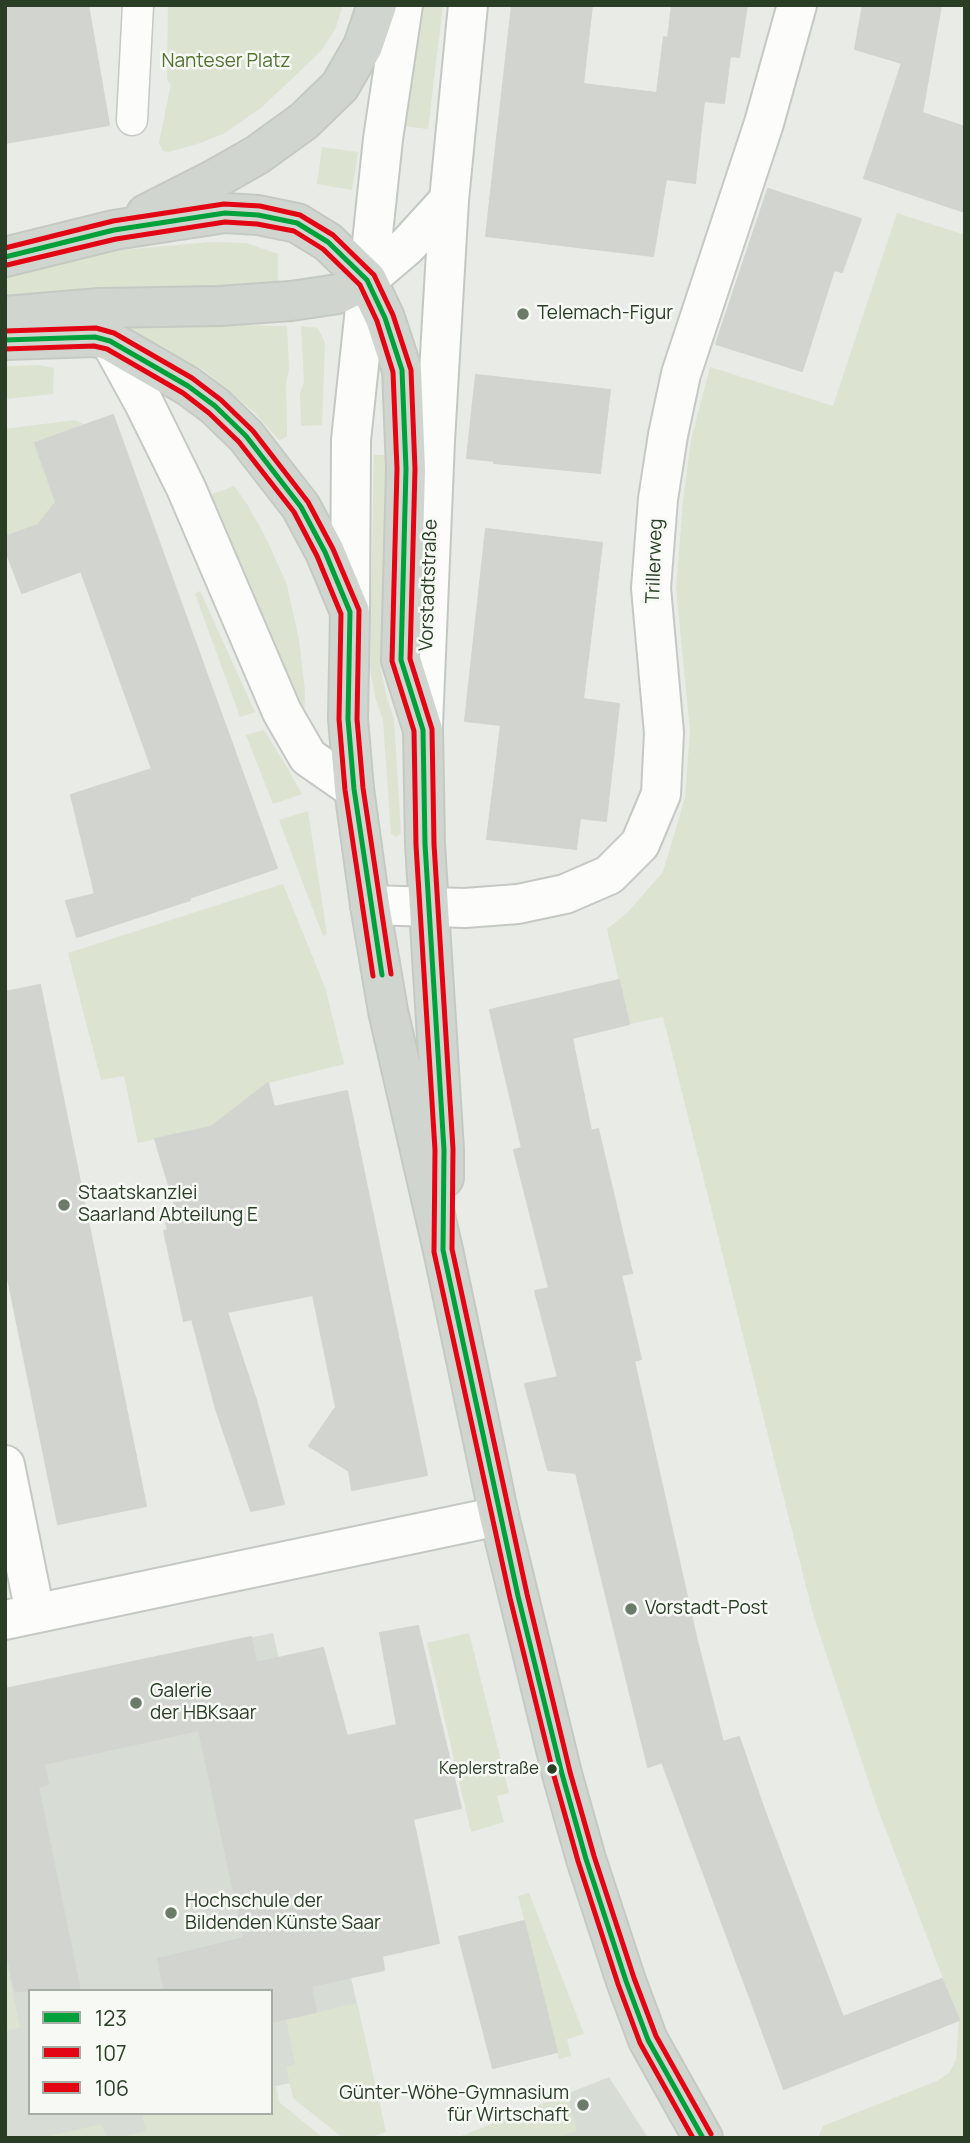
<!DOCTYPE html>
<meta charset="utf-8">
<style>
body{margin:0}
#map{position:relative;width:970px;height:2143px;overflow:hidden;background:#e8ebe6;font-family:Manrope,sans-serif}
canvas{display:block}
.frame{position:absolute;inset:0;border:7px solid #293e25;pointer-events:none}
.legend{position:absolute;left:28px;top:1989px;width:245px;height:126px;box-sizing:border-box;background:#f7f9f5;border:2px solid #a5aea2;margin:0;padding:9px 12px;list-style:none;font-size:21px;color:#293e25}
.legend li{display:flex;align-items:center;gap:14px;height:35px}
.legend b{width:35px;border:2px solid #a5aea2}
</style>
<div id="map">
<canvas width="970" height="2143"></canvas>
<div class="frame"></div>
<ul class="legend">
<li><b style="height:9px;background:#00a13a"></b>123</li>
<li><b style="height:9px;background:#e30513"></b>107</li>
<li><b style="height:9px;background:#e30513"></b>106</li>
</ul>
</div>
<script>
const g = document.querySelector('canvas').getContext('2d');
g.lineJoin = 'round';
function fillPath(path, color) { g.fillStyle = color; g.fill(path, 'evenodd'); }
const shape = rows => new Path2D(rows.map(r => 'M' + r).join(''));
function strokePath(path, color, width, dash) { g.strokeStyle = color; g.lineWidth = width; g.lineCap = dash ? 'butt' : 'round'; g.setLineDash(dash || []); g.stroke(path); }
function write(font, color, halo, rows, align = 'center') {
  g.font = font + ' Manrope,sans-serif'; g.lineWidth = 5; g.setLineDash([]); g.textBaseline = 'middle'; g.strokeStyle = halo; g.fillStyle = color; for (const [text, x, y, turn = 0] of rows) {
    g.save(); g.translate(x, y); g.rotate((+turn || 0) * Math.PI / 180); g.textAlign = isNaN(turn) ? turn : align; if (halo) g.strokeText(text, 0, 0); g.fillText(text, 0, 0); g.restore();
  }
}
fillPath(shape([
 [273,1633,371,2066,271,2087,271,1991,30,1991,30,2113,152,2113,143,2116,148,2138,5,2138,5,1689],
 [609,2077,648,2138,457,2138]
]), '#d7dcd5');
fillPath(shape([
 [168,5,343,5,335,30,321,51,262,107,225,133,200,143,169,152,163,151,159,143,171,84,167,80],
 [421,5,443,5,428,129,403,126],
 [322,147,358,152,352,190,317,184],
 [897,213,965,235,965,2138,818,2138,823,2126,937,2081,949,2073,956,2060,959,2020,877,1807,813,1614,663,1017,629,1024,607,929,627,913,663,872,685,798,690,731,676,588,683,501,691,440,710,367,833,406],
 [211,242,246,243,278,254,278,285,103,288,25,294,5,297,5,274,110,251],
 [109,323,287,326,289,369,286,382,287,437,279,440,254,412,204,370],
 [301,326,318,328,325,343,322,425,301,426,300,394,304,381],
 [38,365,54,368,53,394,5,399,5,366],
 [75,420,86,425,35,444,61,516,5,537,5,429],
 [374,455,388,455,381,669,386,695,394,719,401,833,397,837,391,834,383,720,375,697,370,669],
 [234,486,247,504,266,538,287,585,299,640,305,691,304,726,205,497],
 [200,591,255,712,240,717,195,594],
 [264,730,285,764,302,794,273,804,246,735],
 [308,811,327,934,323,936,279,820],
 [283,884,326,990,344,1064,268,1083,211,1127,138,1143,124,1076,101,1080,68,953],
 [469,1633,509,1793,497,1796,504,1822,471,1832,427,1643],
 [529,1893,584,2034,567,2039,571,2056,559,2059,518,1896],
 [5,1955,20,2028,5,2031],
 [357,2003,386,2132,368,2138,343,2138,293,2098,286,2067,295,2064,286,2019],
 [276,2086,279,2102,323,2138,116,2138,146,2131,143,2115,152,2113,271,2113,271,2087],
 [567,2094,577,2131,556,2138,457,2138],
 [102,2124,106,2138,39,2138]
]), '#dce3d1');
const building = shape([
 [21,5,88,5,109,125,5,143,5,8,21,5],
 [512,5,592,5,583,84,657,93,664,37,668,38,672,5,747,5,739,57,730,56,724,103,704,101,695,183,666,179,653,256,486,236,512,5],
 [863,5,941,5,922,113,965,127,965,212,864,178,902,63,855,49,863,5],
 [768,189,861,219,842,272,834,270,802,371,716,344,768,189],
 [476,375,610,390,600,473,494,463,495,461,467,458,476,375],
 [113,415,277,868,189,898,190,900,77,937,66,901,95,894,71,795,152,769,81,571,22,593,5,549,5,537,38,525,56,502,35,443,113,415],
 [486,529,602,543,583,699,619,704,606,821,580,818,576,849,487,839,501,725,465,721,486,529],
 [619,980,629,1024,572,1038,591,1131,598,1129,632,1273,621,1275,641,1359,634,1361,697,1641,723,1742,739,1737,765,1812,843,2017,942,1979,959,2020,784,2089,662,1762,648,1767,576,1473,548,1470,525,1384,558,1377,535,1291,549,1288,514,1150,522,1148,490,1010,619,980],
 [40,985,146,1506,58,1524,5,1264,5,992,40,985],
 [268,1083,274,1107,347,1091,427,1475,352,1490,349,1471,309,1446,336,1407,313,1295,227,1312,256,1400,284,1504,251,1511,216,1409,192,1319,184,1321,164,1231,168,1230,166,1223,179,1219,155,1139,211,1127,268,1083],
 [418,1626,461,1808,413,1819,439,1943,382,1956,384,1970,311,1986,316,2012,271,2022,271,1991,165,1991,158,1959,244,1938,199,1730,44,1764,48,1784,38,1787,80,1991,15,1991,5,1944,5,1689,251,1637,256,1663,323,1648,347,1736,397,1725,380,1633,418,1626],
 [524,1921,557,2052,493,2068,459,1937,524,1921]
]);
fillPath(building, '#d1d4cf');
strokePath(building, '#d1d4cf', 2);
const pedestrian = shape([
 [132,120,138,5]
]);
const minor = shape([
 [110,341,144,403,186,488,282,712,308,757,354,789],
 [370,905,465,908,518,904,565,894,609,875,640,844,661,794,664,733,651,588,658,499,668,435,681,374,764,123,797,5],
 [5,1465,35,1613],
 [5,1620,499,1516]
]);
const secondary = shape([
 [367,280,407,246,449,200],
 [350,612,351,440,383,139,403,5],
 [423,725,435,441,449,200,468,5]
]);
const primary = shape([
 [146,214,213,180,257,155,304,121,340,86,363,46,377,5],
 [5,257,114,230,225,213,258,215,297,223,328,242,367,280,385,318,402,370,406,469,401,660,423,730,425,844,444,1150,444,1178],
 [5,316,100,308,219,306,291,301,338,294,367,280],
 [5,340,95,337,110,341,188,386,215,406,246,436,301,507,325,552,350,612,348,719,354,789,370,905,388,1011,443,1250,499,1516,562,1774,586,1859,626,1981,648,2040,703,2138]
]);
strokePath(pedestrian, '#c5c8c3', 33);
strokePath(minor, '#c5c8c3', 42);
strokePath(secondary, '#c4c8c2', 42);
strokePath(primary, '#c4cac2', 42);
strokePath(pedestrian, '#fcfcfb', 30);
strokePath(minor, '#fcfcfb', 38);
strokePath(secondary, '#fcfcfb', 38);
strokePath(primary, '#d0d6cf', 38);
strokePath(shape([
 [5,257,114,230,225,213,258,215,297,223,328,242,367,280,385,318,402,370,406,469,401,660,423,730,425,844,444,1150,443,1250,518,1596,562,1774,586,1859,626,1981,648,2040,703,2138],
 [5,340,95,337,110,341,188,386,215,406,246,436,301,507,325,552,350,612,348,719,354,789,382,975]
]), '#00a13a', 5);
strokePath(shape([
 [7,265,116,239,225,222,257,224,294,231,323,249,360,285,377,321,393,372,397,469,392,661,414,731,416,845,435,1150,434,1252,510,1598,554,1776,578,1861,618,1984,640,2043,693,2138],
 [5,349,94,346,107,349,183,393,209,413,239,442,294,512,317,556,341,614,339,719,345,790,373,976]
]), '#e30513', 5);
strokePath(shape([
 [5,248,113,221,224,204,260,206,300,215,333,235,374,275,393,315,411,370,415,469,410,659,432,729,434,844,453,1149,452,1249,527,1594,570,1772,594,1856,634,1978,656,2036,711,2134],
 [5,331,96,328,114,333,192,378,221,400,253,431,308,502,333,549,359,610,357,719,363,788,391,974]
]), '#e30513', 5);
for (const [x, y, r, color] of [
 [523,314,7,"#6c7b69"],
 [64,1205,7,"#6c7b69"],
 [631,1609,7,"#6c7b69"],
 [136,1703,7,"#6c7b69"],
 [552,1769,6,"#293e25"],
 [171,1913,7,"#6c7b69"],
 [583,2105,7,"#6c7b69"]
]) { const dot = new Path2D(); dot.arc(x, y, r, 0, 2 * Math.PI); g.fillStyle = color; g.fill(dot); strokePath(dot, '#f7f9f5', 2.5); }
write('17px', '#293e25', '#f7f9f5', [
 ["Keplerstraße",539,1769]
], 'right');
write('19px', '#537331', '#f7f9f5', [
 ["Nanteser Platz",226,62]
]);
write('19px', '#293e25', '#f7f9f5', [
 ["Telemach-Figur",537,314],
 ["Staatskanzlei",78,1194],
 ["Saarland Abteilung E",78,1216],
 ["Vorstadt-Post",645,1609],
 ["Galerie",150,1692],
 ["der HBKsaar",150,1714],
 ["Hochschule der",185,1902],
 ["Bildenden Künste Saar",185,1924],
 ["Günter-Wöhe-Gymnasium",569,2094,"right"],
 ["für Wirtschaft",569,2116,"right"]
], 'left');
write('19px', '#293e25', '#f7f9f5', [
 ["Trillerweg",655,561,-88],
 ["Vorstadtstraße",429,585,-88]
]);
</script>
